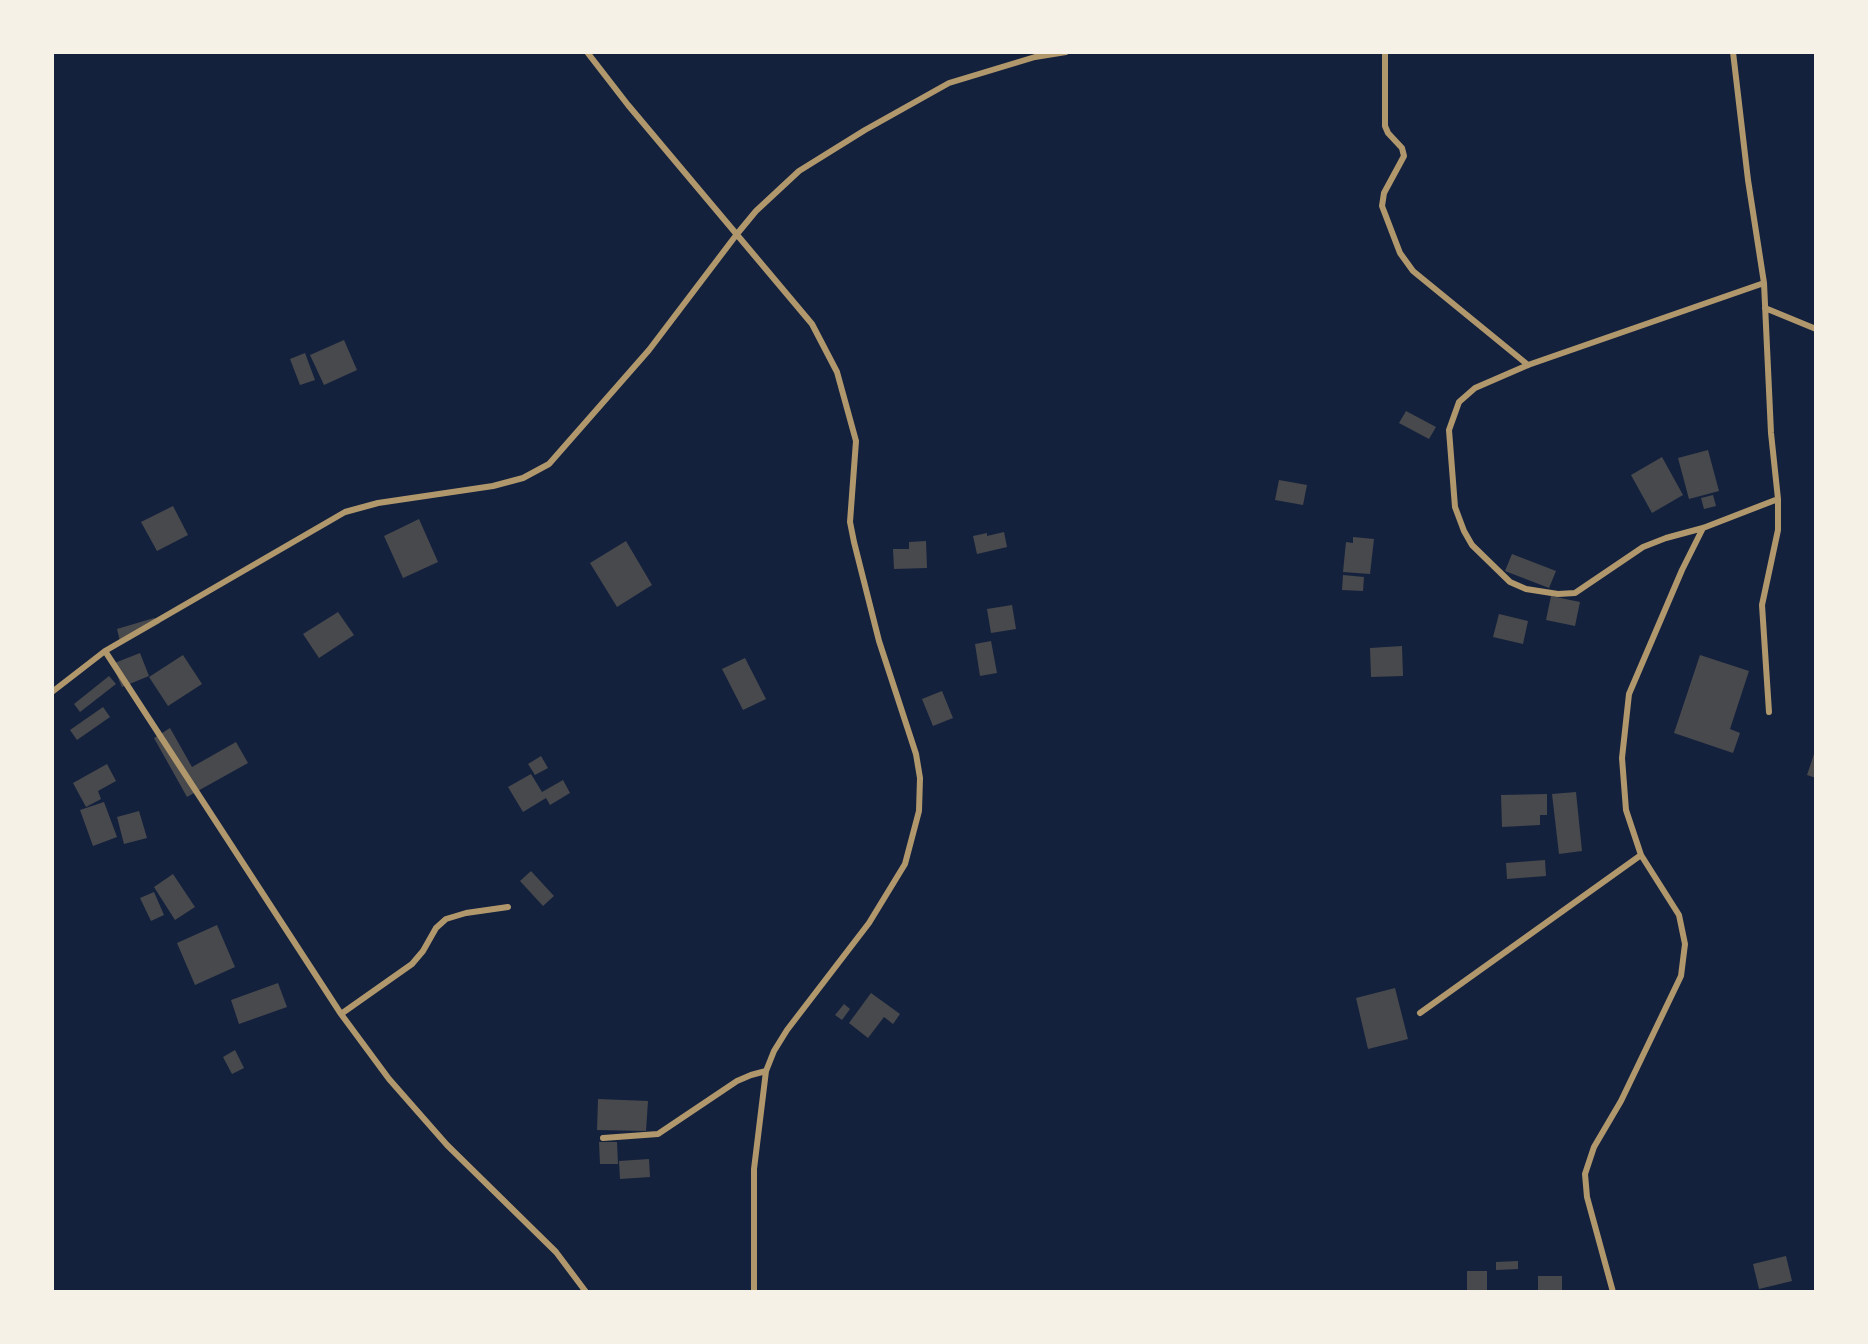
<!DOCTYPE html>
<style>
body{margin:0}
#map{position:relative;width:1868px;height:1344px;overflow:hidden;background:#14213d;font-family:"Titillium Web",sans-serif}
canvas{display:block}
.frame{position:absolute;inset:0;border:54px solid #f6f1e7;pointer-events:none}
</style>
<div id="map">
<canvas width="1868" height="1344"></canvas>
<div class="frame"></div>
</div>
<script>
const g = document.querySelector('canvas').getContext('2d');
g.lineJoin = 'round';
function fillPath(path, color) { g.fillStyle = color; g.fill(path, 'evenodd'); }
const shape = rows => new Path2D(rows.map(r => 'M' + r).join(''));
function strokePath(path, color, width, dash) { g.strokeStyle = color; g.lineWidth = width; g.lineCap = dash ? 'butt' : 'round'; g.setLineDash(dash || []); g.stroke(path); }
fillPath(shape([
 [344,340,357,370,324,385,310,355],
 [305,353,315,380,300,385,290,359],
 [1406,411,1436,427,1429,439,1399,423],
 [1708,450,1719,491,1689,499,1678,458],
 [1662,457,1683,495,1652,513,1631,475],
 [1279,480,1307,485,1303,505,1275,500],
 [1713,495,1716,506,1704,509,1701,498],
 [173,506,188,535,157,551,141,522],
 [419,519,438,562,403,578,384,536],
 [1004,532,1007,547,977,554,973,536,987,533,987,536],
 [1353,537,1374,539,1370,574,1343,572,1346,542,1353,543],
 [626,541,652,585,617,607,590,563],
 [926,541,927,568,894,569,893,549,909,549,909,542],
 [1512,554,1556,571,1549,588,1505,571],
 [1343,575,1364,577,1363,591,1342,590],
 [1551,596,1580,602,1575,626,1546,620],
 [1012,605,1016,629,991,633,987,609],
 [338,612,354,635,319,658,303,634],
 [1499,614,1528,621,1523,644,1493,637],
 [154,618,160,623,121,645,117,629],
 [991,641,997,673,980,676,975,644],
 [1402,646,1403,676,1371,677,1370,648],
 [140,653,149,676,122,687,112,664],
 [183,655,202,684,168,706,149,677],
 [1700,655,1749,671,1730,729,1740,733,1733,753,1674,733],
 [745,658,766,699,743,710,722,669],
 [109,676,116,684,80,712,74,704],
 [942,691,953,718,933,726,922,699],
 [103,707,110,717,77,740,70,730],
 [170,728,192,767,236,742,248,763,187,797,154,738],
 [1815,751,1816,751,1816,778,1807,775],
 [541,756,548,768,535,775,528,764],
 [107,764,116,781,98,791,101,799,86,807,73,783],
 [531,774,542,792,563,780,570,793,550,805,546,798,523,812,508,787],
 [1576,792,1582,851,1559,854,1552,794],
 [1547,794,1547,815,1540,815,1540,825,1502,827,1501,795],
 [104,802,117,837,93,846,80,810],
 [139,811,147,838,124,844,117,817],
 [1545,860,1546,876,1507,879,1506,863],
 [531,871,554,896,543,906,520,881],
 [173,874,195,907,175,920,154,887],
 [154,892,164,915,151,921,140,898],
 [217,925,235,967,195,985,177,943],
 [278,983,287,1007,239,1024,231,1000],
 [1395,988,1408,1039,1368,1049,1356,998],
 [871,993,900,1014,893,1024,884,1017,868,1038,849,1023],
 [844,1004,850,1009,842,1020,835,1015],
 [235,1050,244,1068,232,1074,223,1057],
 [598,1099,648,1101,646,1131,597,1130],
 [599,1142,617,1142,618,1164,600,1164],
 [649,1159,650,1177,620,1179,619,1161],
 [1786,1256,1792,1281,1759,1289,1753,1264],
 [1518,1261,1518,1269,1496,1270,1496,1262],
 [1467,1271,1487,1271,1487,1292,1467,1292],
 [1538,1276,1562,1276,1562,1292,1538,1292]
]), '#48494c');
strokePath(shape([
 [587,52,628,105,812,324,837,372,856,441,850,522,854,542,879,641,916,754,920,778,919,811,905,864,869,923,787,1030,774,1051,766,1071,754,1169,754,1292],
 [1385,52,1385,126,1388,133,1402,148,1404,156,1384,193,1382,206,1400,253,1413,271,1528,365],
 [1733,52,1748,180,1764,283,1771,433,1778,499,1778,530,1762,605,1769,712],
 [1764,283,1528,365,1475,388,1459,402,1449,430,1455,507,1464,531,1472,545,1510,582,1526,589,1558,594,1575,593,1643,547,1666,538,1703,528,1778,499],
 [1765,308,1816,329],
 [105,651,341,1014,389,1079,447,1145,556,1252,586,1292],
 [52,692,105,651,345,512,378,503,493,486,523,478,549,464,649,350,737,234,756,211,799,171,865,130,949,83,1035,57,1066,52],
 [1420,1013,1641,855],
 [341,1014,412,964,423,951,436,928,446,919,466,913,508,907],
 [603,1138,658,1134,737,1081,751,1075,766,1071],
 [1613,1292,1587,1197,1585,1174,1594,1147,1621,1101,1681,976,1685,944,1679,915,1641,855,1626,810,1622,758,1629,694,1682,570,1703,528]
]), '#b1986c', 6);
</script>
